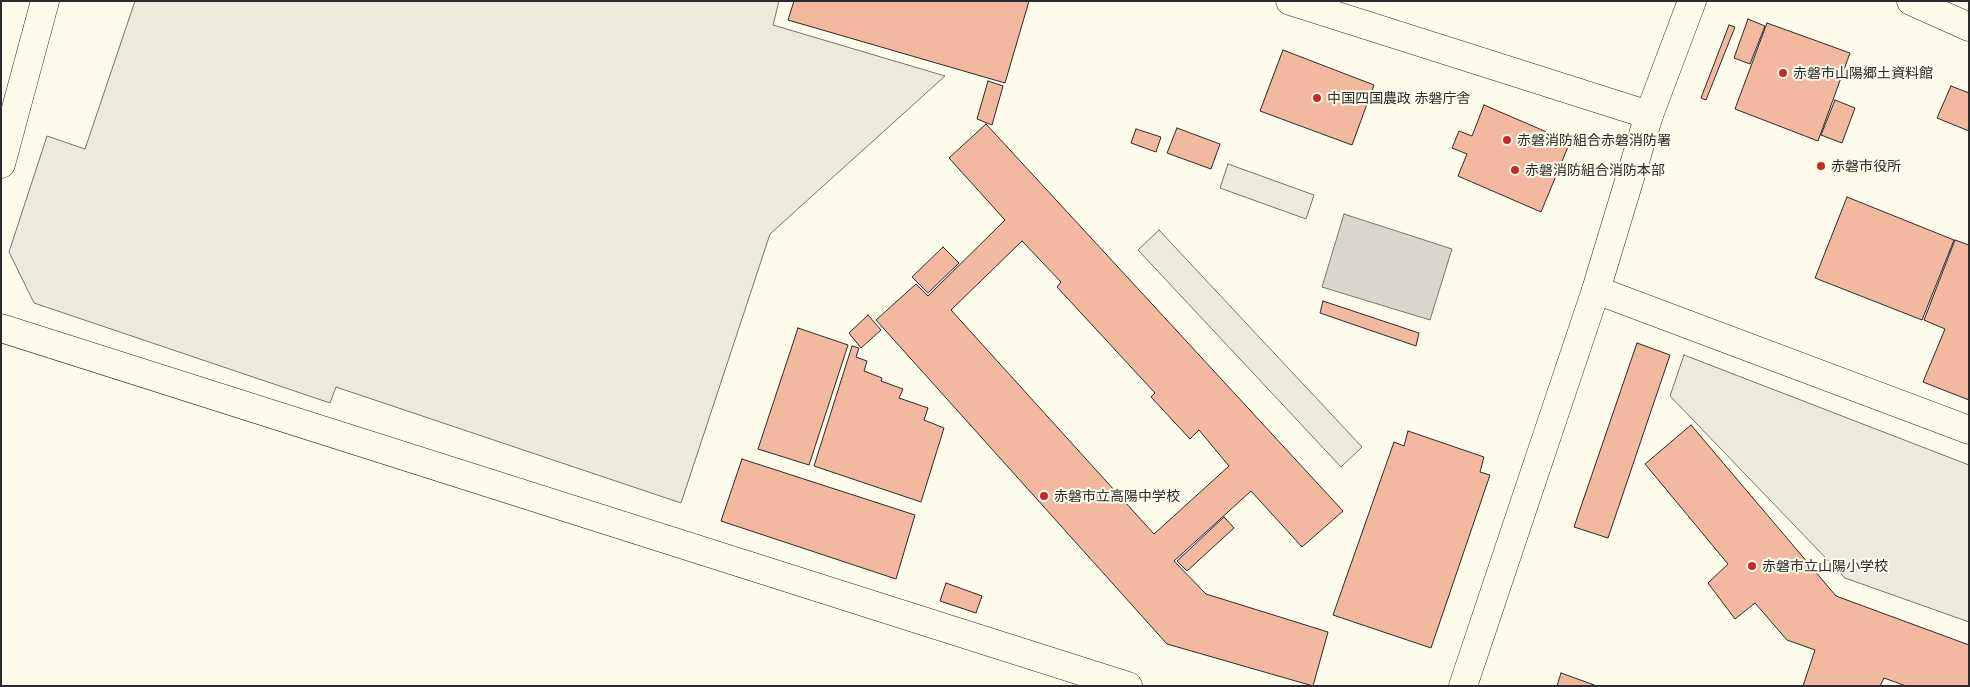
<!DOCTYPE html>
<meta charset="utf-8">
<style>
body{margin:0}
#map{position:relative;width:1970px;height:687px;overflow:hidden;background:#fdfbea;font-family:Lato,sans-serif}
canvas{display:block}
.frame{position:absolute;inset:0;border:2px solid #2b2b2b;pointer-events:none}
</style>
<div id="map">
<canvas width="1970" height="687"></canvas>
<div class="frame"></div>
</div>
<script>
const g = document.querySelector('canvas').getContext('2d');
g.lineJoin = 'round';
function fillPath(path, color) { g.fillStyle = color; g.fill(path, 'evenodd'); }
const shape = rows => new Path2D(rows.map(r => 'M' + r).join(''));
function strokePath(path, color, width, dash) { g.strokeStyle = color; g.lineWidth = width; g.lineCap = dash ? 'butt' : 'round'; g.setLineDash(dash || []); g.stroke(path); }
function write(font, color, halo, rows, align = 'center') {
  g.font = font + ' Lato,"Noto Sans JP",sans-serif'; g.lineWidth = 4; g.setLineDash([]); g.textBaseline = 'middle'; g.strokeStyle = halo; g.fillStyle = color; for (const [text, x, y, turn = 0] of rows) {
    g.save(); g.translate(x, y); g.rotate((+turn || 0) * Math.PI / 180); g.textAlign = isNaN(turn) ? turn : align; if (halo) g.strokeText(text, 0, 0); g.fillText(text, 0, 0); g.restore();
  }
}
const green = shape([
 [135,1,779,1,773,25,945,76,770,234,681,503,336,387,330,403,34,303,9,252,47,136,85,149,135,1],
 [1684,355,1969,465,1969,622,1845,578,1670,396,1684,355]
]);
fillPath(green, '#ecebdb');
strokePath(green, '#74746e', 1);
const parking = shape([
 [1228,164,1314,195,1306,219,1220,188,1228,164],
 [1159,230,1362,447,1341,467,1138,250,1159,230]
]);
fillPath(parking, '#eceadb');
strokePath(parking, '#74746e', 1);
const water = shape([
 [1344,214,1452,249,1430,320,1322,287,1344,214]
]);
fillPath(water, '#d8d7c9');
strokePath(water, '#74746e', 1);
const building = shape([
 [794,1,1029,1,1005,83,788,20,794,1],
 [1748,19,1765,26,1750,64,1734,58,1748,19],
 [1767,23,1850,53,1818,141,1735,109,1767,23],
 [1729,25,1735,27,1706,100,1701,98,1729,25],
 [1283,50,1374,85,1352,145,1260,111,1283,50],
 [988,81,1003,86,992,125,977,119,988,81],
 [1951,86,1969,93,1969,131,1937,118,1951,86],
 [1835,100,1855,108,1842,143,1821,135,1835,100],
 [1484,105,1570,142,1541,212,1458,176,1467,154,1452,148,1459,131,1472,136,1484,105],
 [986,124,1343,511,1302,547,1251,491,1174,561,1206,594,1328,632,1313,686,1167,644,876,320,916,284,928,296,1005,220,949,158,986,124],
 [1022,241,1061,282,1057,287,1155,393,1151,397,1190,439,1199,430,1229,466,1154,534,951,310,1022,241],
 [1177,128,1220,144,1211,169,1167,153,1177,128],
 [1136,129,1161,137,1156,152,1131,143,1136,129],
 [1847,197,1954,240,1922,320,1815,278,1847,197],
 [1955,240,1969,245,1969,400,1923,382,1945,329,1924,320,1955,240],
 [943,247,959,263,928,293,912,277,943,247],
 [1323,301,1419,333,1416,346,1320,313,1323,301],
 [868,315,881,330,861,348,849,333,868,315],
 [798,328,848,345,809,465,758,449,798,328],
 [1637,343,1670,355,1608,538,1574,527,1637,343],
 [852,346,859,348,856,357,867,361,864,371,882,378,881,381,903,389,899,398,928,408,924,420,944,428,921,502,814,466,852,346],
 [1691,425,1836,596,1969,645,1969,686,1906,686,1884,678,1880,686,1803,686,1815,650,1787,640,1755,603,1735,619,1708,583,1728,564,1645,464,1691,425],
 [1408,431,1484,457,1480,472,1490,475,1431,648,1333,615,1394,442,1404,446,1408,431],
 [742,459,915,515,896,579,721,521,742,459],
 [1224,517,1234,528,1187,571,1177,561,1224,517],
 [946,583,982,596,976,613,940,601,946,583],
 [1561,673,1597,686,1557,686,1561,673]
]);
fillPath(building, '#f2b8a0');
strokePath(building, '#2b2b2b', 1);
const street = shape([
 [1290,1,1649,115],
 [1,164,45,1],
 [1596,290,1969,430]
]);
const secondary = shape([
 [1911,1,1969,27],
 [1,328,1128,686],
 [1463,686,1596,290,1649,115,1692,1]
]);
strokePath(street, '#2b2b2b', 29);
strokePath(secondary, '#2b2b2b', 29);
strokePath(street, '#fdfbea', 28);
strokePath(secondary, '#fdfbea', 28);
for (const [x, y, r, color] of [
 [1783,73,5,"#c62828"],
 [1317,98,5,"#c62828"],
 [1507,140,5,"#c62828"],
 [1821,166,5,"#c62828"],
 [1515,170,5,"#c62828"],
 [1044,496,5,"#c62828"],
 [1752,566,5,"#c62828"]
]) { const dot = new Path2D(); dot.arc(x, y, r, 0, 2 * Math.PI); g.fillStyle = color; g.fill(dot); strokePath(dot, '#fdfbea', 2); }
write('14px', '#2b2b2b', '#fdfbea', [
 ["赤磐市山陽郷土資料館",1793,73],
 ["中国四国農政 赤磐庁舎",1327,98],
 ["赤磐消防組合赤磐消防署",1517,140],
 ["赤磐市役所",1831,166],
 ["赤磐消防組合消防本部",1525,170],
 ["赤磐市立高陽中学校",1054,496],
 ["赤磐市立山陽小学校",1762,566]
], 'left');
</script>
